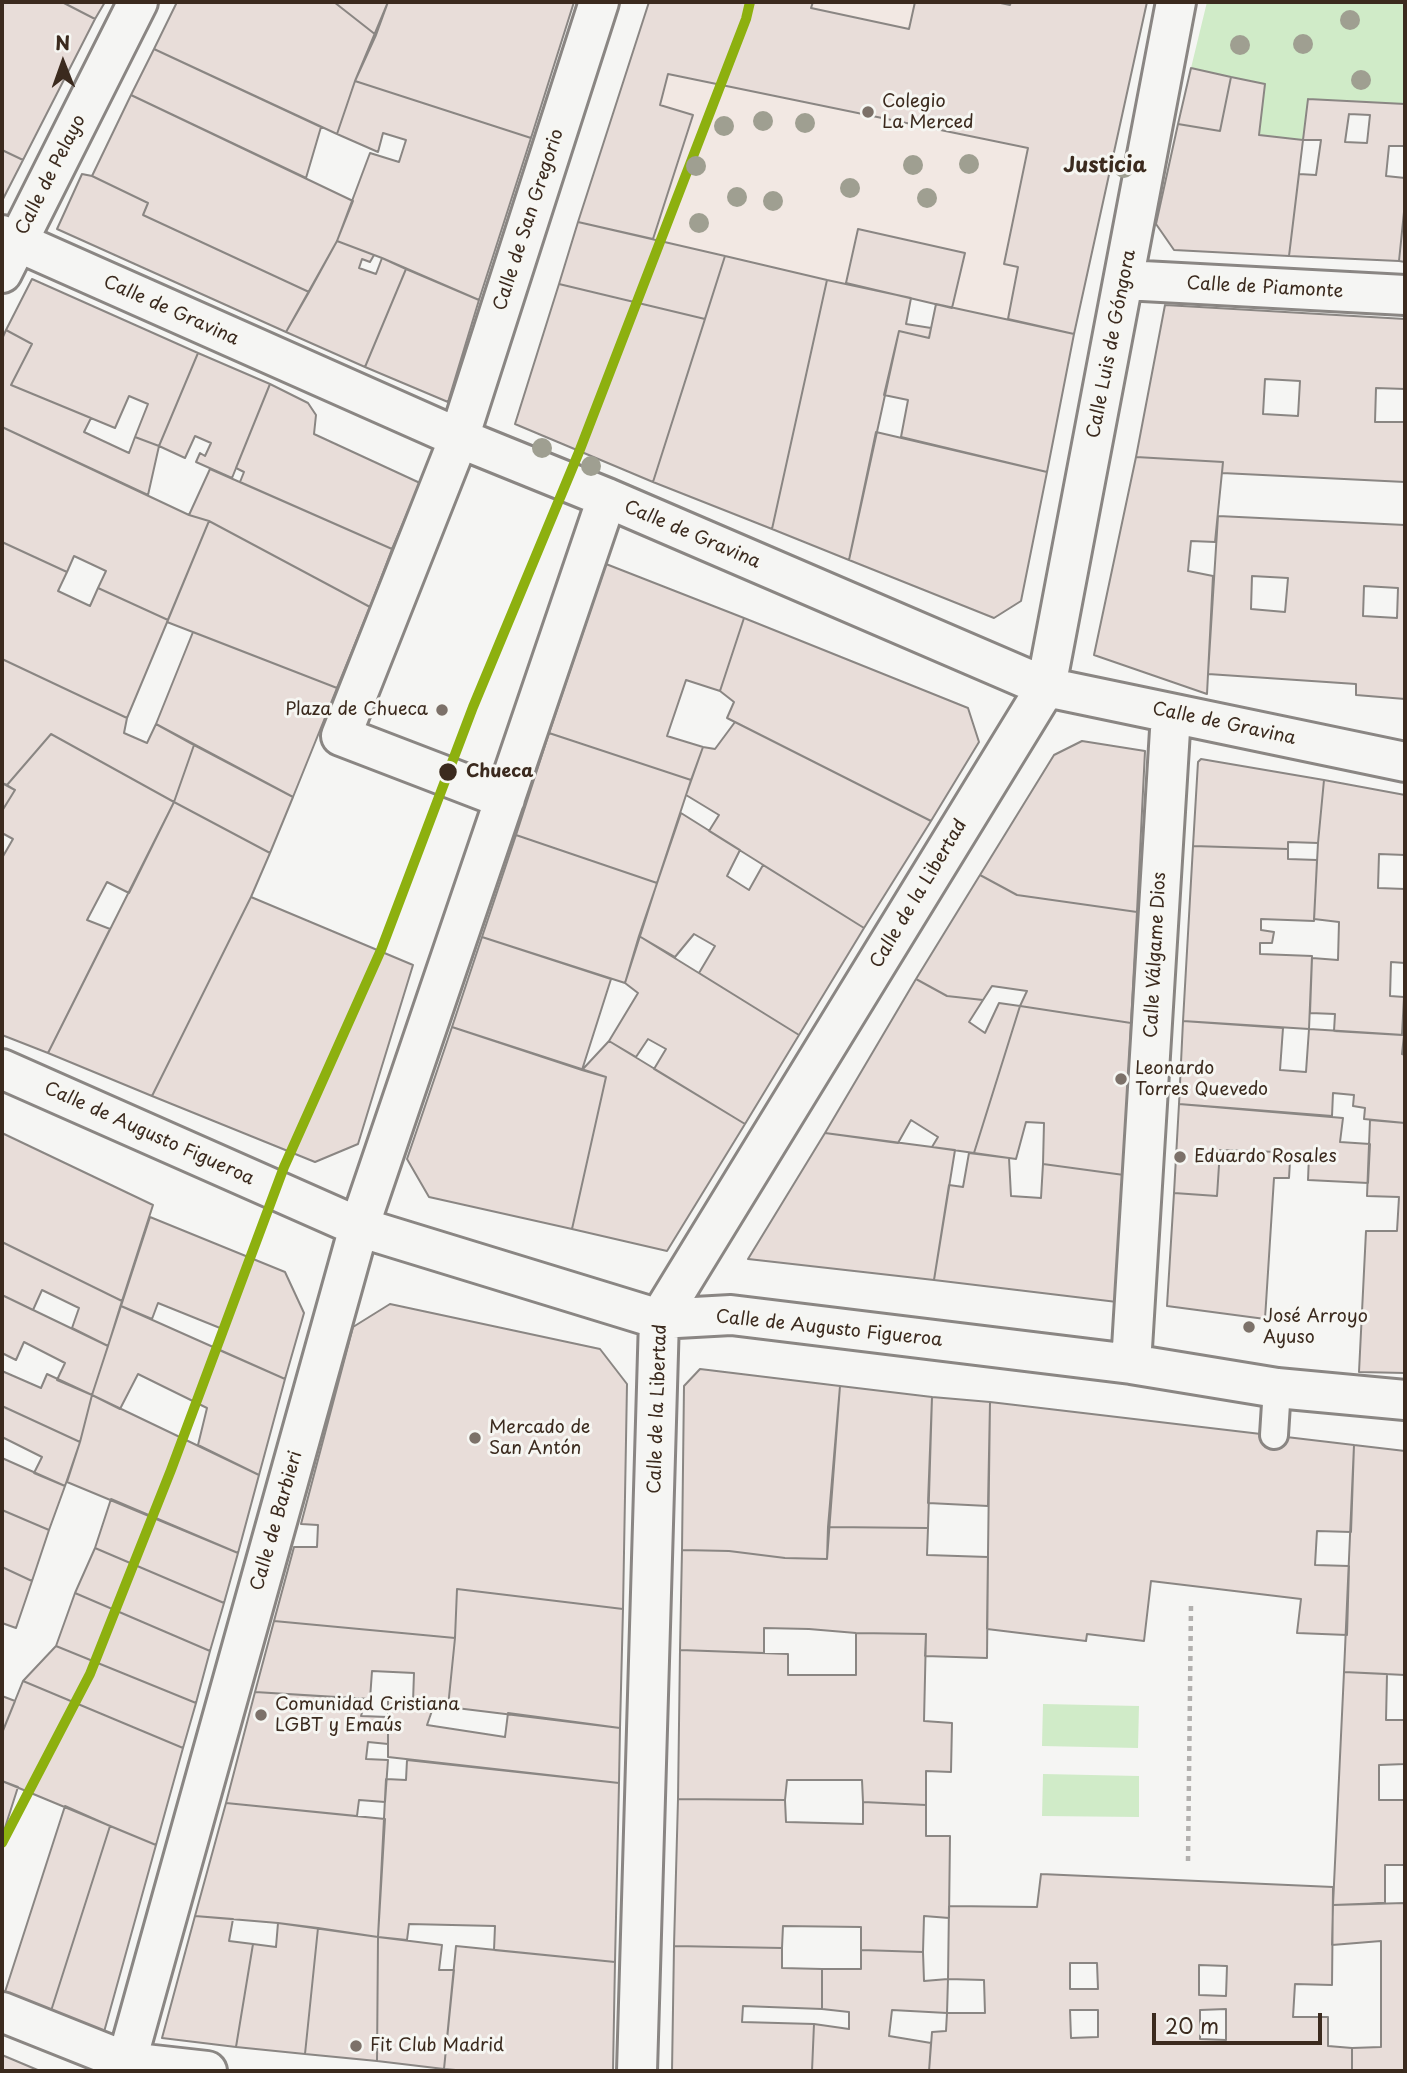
<!DOCTYPE html>
<meta charset="utf-8">
<style>
body{margin:0}
#map{position:relative;width:1407px;height:2073px;overflow:hidden;background:#f5f5f3;font-family:"Playpen Sans",sans-serif}
canvas{display:block}
.frame{position:absolute;inset:0;border:4px solid #3b2a1e;pointer-events:none}
.north{position:absolute;left:28px;top:28px;width:70px;height:70px;-webkit-text-stroke:5px #f6f6f2;paint-order:stroke;rotate:359deg;font-size:19px;font-weight:700;line-height:28px;text-align:center;color:#3b2a1e}
.north::after{content:'';display:block;margin:auto;width:24px;height:32px;background:#3b2a1e;clip-path:polygon(50% 0,100% 100%,50% 72%,0 100%)}
.scale{position:absolute;left:1152px;top:2013px;width:170px;height:32px;box-sizing:border-box;border:4px solid #3b2a1e;border-top:0;padding-left:9px;font-size:21px;line-height:24px;white-space:nowrap;color:#3b2a1e;-webkit-text-stroke:5px #f6f6f2;paint-order:stroke}
</style>
<div id="map">
<canvas width="1407" height="2073"></canvas>
<div class="frame"></div>
<div class="north">N</div>
<div class="scale">20 m</div>
</div>
<script>
const g = document.querySelector('canvas').getContext('2d');
g.lineJoin = 'round';
function fillPath(path, color) { g.fillStyle = color; g.fill(path, 'evenodd'); }
const shape = rows => new Path2D(rows.map(r => 'M' + r).join(''));
function strokePath(path, color, width, dash) { g.strokeStyle = color; g.lineWidth = width; g.lineCap = dash ? 'butt' : 'round'; g.setLineDash(dash || []); g.stroke(path); }
function write(font, color, halo, rows, align = 'center') {
  g.font = font + ' "Playpen Sans",sans-serif'; g.lineWidth = 6; g.setLineDash([]); g.textBaseline = 'middle'; g.strokeStyle = halo; g.fillStyle = color; for (const [text, x, y, turn = 0] of rows) {
    g.save(); g.translate(x, y); g.rotate((+turn || 0) * Math.PI / 180); g.textAlign = isNaN(turn) ? turn : align; if (halo) g.strokeText(text, 0, 0); g.fillText(text, 0, 0); g.restore();
  }
}
fillPath(shape([
 [649,2,1147,2,1074,334,827,280,578,222]
]), '#f2e8e3');
fillPath(shape([
 [1207,2,1405,2,1405,104,1309,99,1303,140,1259,135,1264,84,1191,68],
 [1043,1704,1139,1706,1138,1748,1042,1746],
 [1043,1774,1139,1776,1139,1817,1042,1816]
]), '#d0ebc8');
const building = shape([
 [2,2,62,2,95,19,23,160,2,150,2,2],
 [62,2,105,2,95,19,62,2],
 [177,2,334,2,376,35,355,81,337,134,154,49,177,2],
 [334,2,388,2,376,35,334,2],
 [388,2,574,2,531,138,355,81,388,2],
 [649,2,813,2,811,8,909,29,915,2,996,2,1010,5,1011,2,1147,2,1074,334,1008,319,1018,267,1004,264,1028,148,668,74,660,105,693,115,653,239,578,222,649,2],
 [154,49,321,127,306,178,131,95,154,49],
 [1191,68,1231,77,1220,131,1178,124,1191,68],
 [1231,77,1265,84,1259,135,1303,140,1289,256,1174,250,1156,224,1178,124,1220,131,1231,77],
 [355,81,531,138,479,300,382,258,337,241,370,153,399,162,406,140,383,133,378,152,337,134,355,81],
 [131,95,353,201,337,241,309,292,143,215,148,203,92,176,131,95],
 [1308,99,1405,104,1405,146,1389,146,1386,176,1405,178,1405,202,1399,261,1289,256,1299,174,1316,175,1321,140,1303,140,1308,99],
 [1349,114,1370,115,1367,143,1345,142,1349,114],
 [2,150,23,160,3,199,2,199,2,150],
 [82,174,92,176,148,203,143,215,309,292,286,332,57,229,82,174],
 [1405,202,1405,262,1399,261,1405,202],
 [578,222,725,256,705,319,559,284,578,222],
 [858,229,965,253,952,308,846,283,858,229],
 [337,241,374,255,370,262,362,259,359,268,376,274,382,258,406,269,365,367,286,332,337,241],
 [725,256,827,280,772,529,653,482,725,256],
 [406,269,479,300,448,402,365,367,406,269],
 [32,279,198,353,159,446,135,437,148,404,129,396,115,428,11,385,32,344,6,330,32,279],
 [827,280,911,298,906,324,931,328,929,338,899,331,849,560,772,529,827,280],
 [559,284,705,319,653,482,515,424,559,284],
 [936,304,1074,334,1047,472,901,437,908,400,884,395,899,331,929,338,936,304],
 [1165,305,1405,319,1405,389,1376,388,1375,422,1405,422,1405,482,1222,473,1223,462,1136,457,1165,305],
 [1265,379,1300,381,1298,416,1263,414,1265,379],
 [6,330,32,344,11,385,91,418,84,432,129,453,135,437,159,446,148,495,2,427,2,339,6,330],
 [198,353,270,384,232,478,196,462,200,453,205,456,211,443,195,436,185,458,159,446,198,353],
 [270,384,308,403,316,415,314,434,420,483,392,549,240,482,244,472,236,468,270,384],
 [2,427,189,515,209,521,168,620,98,588,106,571,74,556,67,572,2,542,2,427],
 [876,432,1047,472,1021,601,994,618,849,560,876,432],
 [1136,457,1223,462,1215,542,1191,541,1188,571,1213,576,1207,694,1094,655,1136,457],
 [210,469,392,549,370,607,209,521,189,515,210,469],
 [1218,516,1405,525,1405,699,1356,695,1356,684,1208,674,1218,516],
 [1252,576,1288,578,1285,612,1251,609,1252,576],
 [1364,586,1398,588,1397,618,1363,616,1364,586],
 [209,521,370,607,337,688,167,622,209,521],
 [2,542,67,572,58,591,90,606,98,588,168,620,127,718,2,659,2,542],
 [606,564,744,618,720,691,686,680,667,736,703,747,691,780,549,733,606,564],
 [744,618,968,708,979,742,931,821,727,718,734,702,720,691,744,618],
 [193,632,337,688,293,797,156,724,193,632],
 [2,659,127,718,124,733,147,743,156,724,194,745,174,802,51,734,7,785,2,783,2,659],
 [735,722,931,821,864,928,709,831,719,815,686,795,703,747,715,749,735,722],
 [549,733,691,780,657,883,516,835,549,733],
 [51,734,174,802,129,893,107,882,87,920,110,929,48,1053,2,1035,2,858,13,839,2,833,2,811,15,790,7,785,51,734],
 [1082,741,1145,751,1137,912,1017,895,980,875,1054,755,1082,741],
 [194,745,293,797,270,853,174,802,194,745],
 [1201,759,1324,780,1318,843,1288,842,1288,849,1193,846,1198,762,1201,759],
 [1324,780,1405,795,1405,855,1379,854,1378,888,1405,889,1405,963,1391,962,1390,996,1404,997,1402,1035,1334,1031,1335,1014,1310,1013,1312,958,1338,960,1339,922,1314,919,1318,843,1324,780],
 [2,783,15,790,2,811,2,783],
 [174,802,270,853,251,897,152,1096,48,1053,174,802],
 [681,813,740,850,727,876,749,890,763,865,864,928,799,1035,699,973,715,946,694,934,675,957,639,936,681,813],
 [516,835,657,883,625,983,482,937,516,835],
 [1193,846,1288,849,1288,859,1317,860,1314,921,1261,919,1261,930,1274,932,1272,943,1260,943,1260,954,1312,956,1309,1029,1183,1021,1193,846],
 [980,875,1017,895,1137,912,1131,1023,1020,1006,1027,991,992,986,983,1000,947,996,916,979,980,875],
 [251,897,413,965,358,1144,315,1162,152,1096,251,897],
 [639,936,799,1035,745,1124,654,1069,666,1049,648,1039,636,1057,609,1041,638,993,625,983,639,936],
 [482,937,611,979,582,1070,452,1027,482,937],
 [916,979,947,996,983,1000,969,1022,985,1033,999,1003,1020,1006,974,1153,932,1147,938,1137,911,1120,898,1143,825,1133,916,979],
 [1020,1006,1131,1023,1124,1175,1043,1164,1044,1123,1026,1122,1016,1159,974,1153,1020,1006],
 [1183,1021,1283,1028,1280,1070,1306,1072,1309,1029,1404,1035,1402,1054,1405,1055,1405,1123,1364,1119,1365,1108,1353,1106,1354,1095,1333,1093,1332,1116,1179,1104,1183,1021],
 [452,1027,606,1077,572,1229,429,1197,407,1159,452,1027],
 [609,1041,745,1124,667,1251,572,1229,606,1077,582,1070,609,1041],
 [1179,1104,1343,1118,1340,1142,1370,1144,1368,1183,1308,1180,1309,1155,1289,1155,1290,1161,1279,1161,1279,1152,1220,1150,1217,1196,1174,1193,1179,1104],
 [1370,1120,1405,1123,1405,1373,1359,1372,1366,1231,1397,1231,1399,1197,1367,1196,1370,1120],
 [2,1133,153,1205,122,1301,2,1242,2,1133],
 [825,1133,955,1150,934,1280,748,1259,825,1133],
 [1220,1150,1279,1152,1279,1161,1290,1161,1289,1178,1274,1178,1265,1319,1167,1306,1174,1193,1217,1196,1220,1150],
 [969,1153,1009,1158,1011,1196,1041,1198,1043,1164,1124,1175,1117,1302,934,1280,949,1185,963,1187,969,1153],
 [150,1217,285,1272,304,1313,285,1379,217,1349,225,1330,158,1303,152,1319,121,1306,150,1217],
 [2,1242,122,1301,108,1346,72,1328,79,1308,42,1290,33,1310,2,1295,2,1242],
 [2,1295,108,1346,92,1395,57,1380,65,1363,24,1342,16,1360,2,1353,2,1295],
 [390,1304,600,1349,627,1384,623,1609,457,1589,455,1638,274,1621,294,1547,317,1547,318,1525,301,1524,353,1327,390,1304],
 [121,1306,285,1379,259,1475,198,1445,207,1408,138,1374,120,1409,92,1395,121,1306],
 [700,1369,840,1386,827,1559,785,1558,729,1551,682,1550,684,1386,700,1369],
 [2,1371,41,1388,47,1374,92,1395,80,1442,2,1406,2,1371],
 [840,1386,932,1397,928,1528,828,1527,840,1386],
 [92,1395,259,1475,238,1553,67,1482,80,1442,92,1395],
 [932,1397,990,1402,988,1506,928,1503,932,1397],
 [990,1402,1354,1445,1351,1532,1317,1531,1315,1565,1349,1566,1347,1635,1297,1633,1301,1599,1151,1581,1144,1641,1087,1634,1086,1641,987,1629,990,1402],
 [2,1406,80,1442,65,1486,34,1473,42,1457,2,1437,2,1406],
 [1354,1445,1405,1451,1405,1675,1344,1672,1354,1445],
 [2,1458,65,1486,49,1530,2,1510,2,1458],
 [111,1499,238,1553,224,1603,95,1548,111,1499],
 [2,1510,49,1530,32,1581,2,1567,2,1510],
 [828,1527,928,1528,927,1555,988,1557,987,1658,925,1656,926,1634,856,1633,809,1629,764,1628,764,1653,680,1650,682,1550,729,1551,785,1558,827,1559,828,1527],
 [95,1548,224,1603,210,1651,75,1593,95,1548],
 [2,1567,32,1581,16,1628,2,1623,2,1567],
 [457,1589,623,1609,620,1728,448,1707,455,1638,457,1589],
 [75,1593,210,1651,196,1703,56,1646,75,1593],
 [274,1621,455,1638,448,1707,413,1702,414,1673,372,1671,370,1699,255,1692,274,1621],
 [856,1633,926,1634,924,1721,952,1723,951,1772,926,1771,926,1805,863,1802,862,1780,787,1780,785,1800,678,1799,680,1650,788,1654,788,1675,856,1675,856,1633],
 [56,1646,196,1703,183,1748,23,1681,56,1646],
 [1344,1672,1387,1674,1386,1720,1405,1720,1405,1764,1379,1765,1379,1800,1405,1800,1405,1865,1385,1865,1385,1903,1333,1905,1344,1672],
 [23,1681,183,1748,156,1845,2,1781,2,1733,23,1681],
 [255,1692,366,1699,361,1716,388,1717,388,1744,368,1742,366,1759,388,1760,385,1802,359,1800,357,1816,226,1803,255,1692],
 [2,1696,15,1701,2,1733,2,1696],
 [388,1699,434,1705,427,1725,505,1737,508,1713,620,1728,619,1783,388,1757,388,1699],
 [407,1760,619,1783,615,1962,494,1950,495,1926,409,1924,407,1940,378,1937,386,1779,406,1780,407,1760],
 [2,1781,18,1787,2,1837,2,1781],
 [678,1799,785,1800,786,1822,863,1824,863,1802,926,1805,926,1836,950,1836,949,1918,924,1916,923,1952,861,1950,861,1927,783,1926,782,1948,674,1946,678,1799],
 [226,1803,385,1819,378,1937,278,1923,195,1916,226,1803],
 [65,1806,110,1826,51,2011,5,1992,65,1806],
 [110,1826,156,1845,104,2032,51,2011,110,1826],
 [1041,1874,1333,1887,1332,1985,1295,1984,1293,2017,1328,2017,1328,2046,1352,2048,1352,2071,929,2071,932,2032,946,2031,947,2013,985,2013,984,1980,948,1979,949,1906,1037,1907,1041,1874],
 [1070,1963,1097,1963,1098,1989,1070,1989,1070,1963],
 [1199,1965,1227,1966,1226,1996,1199,1995,1199,1965],
 [1226,2009,1226,2040,1200,2039,1200,2010,1226,2009],
 [1070,2010,1098,2010,1098,2037,1071,2038,1070,2010],
 [1405,1903,1405,2071,1352,2071,1352,2048,1381,2047,1381,1941,1332,1945,1333,1905,1405,1903],
 [195,1916,233,1919,229,1941,253,1944,236,2047,162,2038,195,1916],
 [278,1923,318,1928,305,2054,236,2047,253,1944,276,1947,278,1923],
 [318,1928,378,1937,377,2061,305,2054,318,1928],
 [378,1937,442,1945,439,1970,454,1970,444,2069,377,2061,378,1937],
 [456,1946,615,1962,613,2071,467,2071,444,2069,456,1946],
 [674,1946,782,1948,782,1968,822,1969,822,2009,743,2006,742,2022,814,2024,812,2071,672,2071,674,1946],
 [861,1950,923,1952,924,1981,948,1979,947,2013,892,2010,889,2036,931,2043,929,2071,812,2071,814,2024,849,2029,849,2012,822,2009,822,1969,861,1969,861,1950],
 [2,2055,40,2071,2,2071,2,2055]
]);
fillPath(building, '#e8ddd9');
strokePath(building, '#8a8683', 2);
const lane = shape([
 [1274,1435,1277,1388]
]);
const street = shape([
 [2,235,459,438,607,498,1046,687,1405,762],
 [2,273,138,2],
 [1124,280,1405,295],
 [505,799,341,736,459,438,599,2],
 [2,1069,359,1227,659,1319,731,1315,1131,1364,1277,1388,1405,1400],
 [1131,1364,1171,714],
 [2,2012,127,2062,207,2071],
 [124,2071,359,1227,607,498],
 [637,2071,659,1319,1046,687,1176,2]
]);
strokePath(lane, '#8a8683', 32);
strokePath(street, '#8a8683', 44);
strokePath(shape([
 [1188,1861,1191,1606]
]), '#b2b0ae', 4.5, [5, 5]);
strokePath(lane, '#f5f5f3', 26);
strokePath(street, '#f5f5f3', 38);
strokePath(shape([
 [2,1843,90,1674,171,1470,284,1167,381,950,473,707,579,452,746,19,750,2]
]), '#8db00f', 10);
g.fillStyle = '#9f9f91';
for (const [x, y] of [
 [1350,20],
 [1303,44],
 [1240,45],
 [1361,80],
 [763,121],
 [805,123],
 [724,126],
 [969,164],
 [913,165],
 [696,166],
 [1124,168],
 [850,188],
 [737,197],
 [927,198],
 [773,201],
 [699,223],
 [542,448],
 [591,466]
]) { g.beginPath(); g.arc(x, y, 10, 0, 2 * Math.PI); g.fill(); }
for (const [x, y, r, color] of [
 [868,112,7,"#7c7169"],
 [442,710,7,"#7c7169"],
 [448,772,10,"#3b2a1e"],
 [1121,1079,7,"#7c7169"],
 [1180,1157,7,"#7c7169"],
 [1249,1327,7,"#7c7169"],
 [475,1438,7,"#7c7169"],
 [261,1715,7,"#7c7169"],
 [356,2046,7,"#7c7169"]
]) { const dot = new Path2D(); dot.arc(x, y, r, 0, 2 * Math.PI); g.fillStyle = color; g.fill(dot); strokePath(dot, '#f6f6f2', 2.5); }
write('18px', '#3b2a1e', '#f6f6f2', [
 ["Colegio",882,102],
 ["La Merced",882,123],
 ["Plaza de Chueca",428,710,"right"],
 ["Leonardo",1135,1069],
 ["Torres Quevedo",1135,1090],
 ["Eduardo Rosales",1194,1157],
 ["José Arroyo",1263,1317],
 ["Ayuso",1263,1338],
 ["Mercado de",489,1428],
 ["San Antón",489,1449],
 ["Comunidad Cristiana",275,1705],
 ["LGBT y Emaús",275,1726],
 ["Fit Club Madrid",370,2046]
], 'left');
write('18px', '#3b2a1e', '#f6f6f2', [
 ["Calle de Pelayo",51,175,-63],
 ["Calle de San Gregorio",529,220,-72],
 ["Calle de Piamonte",1265,288,3],
 ["Calle de Gravina",171,311,24],
 ["Calle Luis de Góngora",1112,344,-79],
 ["Calle de Gravina",692,535,23],
 ["Calle de Gravina",1224,724,12],
 ["Calle de la Libertad",919,894,-59],
 ["Calle Válgame Dios",1156,955,-87],
 ["Calle de Augusto Figueroa",149,1134,24],
 ["Calle de Augusto Figueroa",829,1329,6],
 ["Calle de la Libertad",658,1409,-88],
 ["Calle de Barbieri",277,1521,-74]
]);
write('bold 18px', '#3b2a1e', '#f6f6f2', [
 ["Chueca",466,772]
], 'left');
write('bold 21px', '#3b2a1e', '#f6f6f2', [
 ["Justicia",1105,166]
]);
</script>
